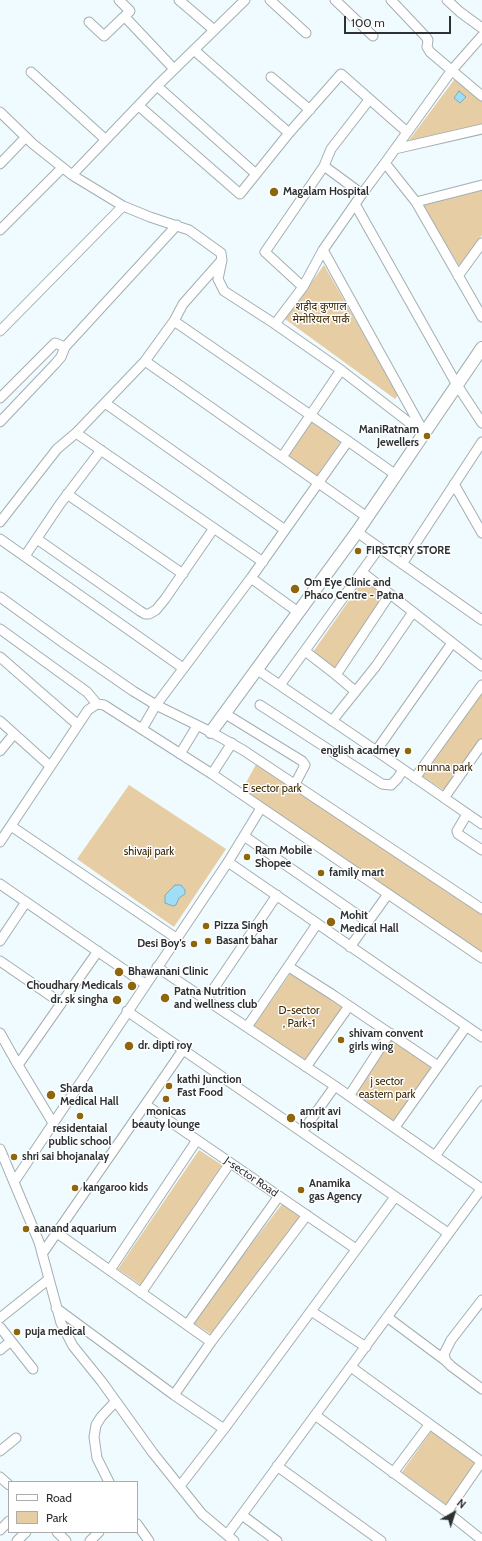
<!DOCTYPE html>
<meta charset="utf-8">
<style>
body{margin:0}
#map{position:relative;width:482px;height:1541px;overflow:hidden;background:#f0fbff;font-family:Cabin,sans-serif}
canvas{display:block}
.legend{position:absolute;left:8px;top:1481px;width:130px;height:52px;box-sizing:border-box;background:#fff;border:1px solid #abadad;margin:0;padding:5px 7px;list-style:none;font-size:12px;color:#2d3133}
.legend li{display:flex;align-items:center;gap:8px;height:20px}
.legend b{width:20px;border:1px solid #abadad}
.north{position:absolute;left:434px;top:1493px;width:40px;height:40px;-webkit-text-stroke:3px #fff;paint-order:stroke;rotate:39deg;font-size:11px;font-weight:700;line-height:16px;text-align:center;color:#2d3133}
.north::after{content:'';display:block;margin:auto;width:14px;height:18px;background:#2d3133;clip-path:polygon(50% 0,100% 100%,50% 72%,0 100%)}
.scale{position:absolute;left:344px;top:16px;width:107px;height:18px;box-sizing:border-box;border:2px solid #2d3133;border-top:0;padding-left:5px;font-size:12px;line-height:14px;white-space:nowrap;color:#2d3133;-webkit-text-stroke:3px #fff;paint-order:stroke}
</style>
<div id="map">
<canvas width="482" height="1541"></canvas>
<ul class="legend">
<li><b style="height:5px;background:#fff"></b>Road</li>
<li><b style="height:11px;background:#e6cda3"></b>Park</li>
</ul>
<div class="north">N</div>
<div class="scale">100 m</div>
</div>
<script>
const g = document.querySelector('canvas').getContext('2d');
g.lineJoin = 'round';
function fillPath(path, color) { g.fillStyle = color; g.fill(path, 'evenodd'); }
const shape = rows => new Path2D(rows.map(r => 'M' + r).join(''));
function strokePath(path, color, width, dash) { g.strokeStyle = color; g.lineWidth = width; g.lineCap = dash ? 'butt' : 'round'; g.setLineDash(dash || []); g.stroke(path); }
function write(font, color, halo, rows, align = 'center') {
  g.font = font + ' Cabin,"Noto Sans Devanagari",sans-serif'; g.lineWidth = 3; g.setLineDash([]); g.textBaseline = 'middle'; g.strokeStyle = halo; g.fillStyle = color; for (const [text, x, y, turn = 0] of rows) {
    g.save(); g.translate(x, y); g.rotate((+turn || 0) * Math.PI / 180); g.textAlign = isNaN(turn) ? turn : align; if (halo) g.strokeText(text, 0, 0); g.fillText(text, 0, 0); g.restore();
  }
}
fillPath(shape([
 [457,76,482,100,482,125,407,143],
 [482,190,482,235,460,267,422,205],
 [324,265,398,395,395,399,285,319],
 [311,421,341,441,316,477,287,456],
 [364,579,383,596,336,671,313,652],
 [482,694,482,739,445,791,422,776],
 [260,757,482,913,482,952,241,792],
 [129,785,226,849,174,927,77,859],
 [292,971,345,1008,307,1063,251,1025,256,1023],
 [394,1036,434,1065,393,1122,354,1096],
 [199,1150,222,1165,141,1285,118,1269],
 [282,1204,301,1217,214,1336,192,1322],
 [432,1430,480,1464,448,1506,402,1472]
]), '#e6cda3');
const water = shape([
 [459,91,466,97,460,103,454,98,459,91],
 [175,885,181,885,185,890,185,894,179,898,176,905,173,906,165,903,165,895,175,885]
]);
fillPath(water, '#9fdef4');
strokePath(water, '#7daaba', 1);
const street = shape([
 [179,0,214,30],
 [270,0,306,33],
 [335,0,373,36],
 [391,0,426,37,428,40,427,47,430,52,482,96],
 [447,0,460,12,482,28],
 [125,17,174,69],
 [89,22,104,36,130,11,119,0],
 [194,50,289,133,341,74,407,132],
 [31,72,105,139],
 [271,77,310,110],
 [157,86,256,174],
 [139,106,240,194,289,133],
 [0,112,33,144,72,175,123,206,150,217,189,230,221,253,222,260,218,279,224,291,275,324,341,370,424,434],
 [395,149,482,129],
 [385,163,416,202,482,185],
 [0,164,26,137],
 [324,166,331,149,369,100],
 [72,175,157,86,245,0],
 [416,202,482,317],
 [355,204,457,385,482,423],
 [0,230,62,168],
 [323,250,422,429],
 [458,276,482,243],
 [303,287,265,252,324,166,362,194],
 [174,321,183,304,221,261],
 [275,324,303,287,323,250,362,194,385,163,452,70,482,36],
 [0,331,123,206],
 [145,361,367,517],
 [0,398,55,343,65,347,177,225],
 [105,403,285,530],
 [0,422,55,364,61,357,65,347],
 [76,433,263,562],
 [348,441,396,475],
 [282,457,341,370],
 [454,484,482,533],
 [67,494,183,574],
 [0,522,57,449,76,433,145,361,174,321,348,441,251,578,156,705,142,729],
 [357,532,482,620],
 [0,539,183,668],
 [37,539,140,611,145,614,149,614,156,610,165,599,214,528],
 [25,556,60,504,101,450],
 [402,564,482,442],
 [362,572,482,666],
 [251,578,298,612],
 [0,597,65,644,133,691,156,705,211,732,243,750,482,909],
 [0,629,87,692,97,704],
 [305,651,336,675,390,594],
 [0,657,78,725],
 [256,669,362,741,482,824],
 [336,675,355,691],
 [280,685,379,548],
 [260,705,382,784,391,785,397,779,403,770],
 [224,713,302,761,305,765,295,784],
 [0,721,50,766],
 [332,721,376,666,413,612],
 [0,751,14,734],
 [376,751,452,643],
 [180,754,197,726],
 [212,774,232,743],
 [415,778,482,685],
 [444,798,482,744],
 [467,814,457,831,458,834,482,850],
 [11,826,176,938],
 [244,836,368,922],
 [0,842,88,710,97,704,104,705,212,774,482,958],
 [228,862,482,1037],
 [0,884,145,984],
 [0,941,26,902],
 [350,947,388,894],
 [0,961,61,1003],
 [157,967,335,1086,482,1189],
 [289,967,333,995,438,1066],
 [206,1000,277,895],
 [127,1011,448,1233],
 [247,1027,317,924],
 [0,1033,18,1065,53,1123],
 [18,1065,98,951],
 [306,1067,349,1006],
 [349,1096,390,1033],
 [146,1105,356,1249],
 [395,1127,466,1027],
 [302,1132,335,1086],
 [0,1149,39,1242,61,1323,73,1346,102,1382,153,1453,202,1514,234,1541],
 [435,1156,482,1091],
 [14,1182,228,862,261,808],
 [57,1233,211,1342,174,1395],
 [42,1254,183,1050],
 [110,1270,197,1140],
 [141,1293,230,1163],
 [482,1300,451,1340,444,1354,446,1361,451,1366,482,1389],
 [56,1308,174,1395,224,1429],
 [311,1311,366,1347],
 [387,1317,446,1361],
 [0,1318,49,1279],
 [187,1325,279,1196],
 [0,1327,33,1369],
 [211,1342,307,1215],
 [0,1350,11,1341],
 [351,1367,482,1462],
 [315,1415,447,1512,482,1540],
 [0,1451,16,1438],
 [277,1466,381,1541],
 [393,1473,429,1425],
 [0,1477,9,1485],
 [109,1482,97,1458,94,1437,96,1425,101,1417,115,1402],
 [180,1486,224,1429,395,1197],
 [447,1512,482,1461],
 [242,1515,277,1541],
 [137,1524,149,1541],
 [0,1530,9,1521],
 [57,1532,66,1541],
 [227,1535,482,1188],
 [17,1541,26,1532],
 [90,1541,99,1532]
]);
const secondary = shape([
 [211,732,357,532,482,348]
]);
strokePath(street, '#a3aeb1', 11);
strokePath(secondary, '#a3aeb1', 14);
strokePath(street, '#fff', 9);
strokePath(secondary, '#fff', 12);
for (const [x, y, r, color] of [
 [274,192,5,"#8e660b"],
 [427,436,4,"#8e660b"],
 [358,551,4,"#8e660b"],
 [295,589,5,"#8e660b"],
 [408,751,4,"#8e660b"],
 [247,857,4,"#8e660b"],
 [321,873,4,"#8e660b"],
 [331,922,5,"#8e660b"],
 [206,926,4,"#8e660b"],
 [208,941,4,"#8e660b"],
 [194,944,4,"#8e660b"],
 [119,972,5,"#8e660b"],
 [132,986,5,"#8e660b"],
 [165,998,5,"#8e660b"],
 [117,1000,5,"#8e660b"],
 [341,1040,4,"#8e660b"],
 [129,1046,5,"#8e660b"],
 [169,1086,4,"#8e660b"],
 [51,1095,5,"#8e660b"],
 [166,1099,4,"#8e660b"],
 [80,1116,4,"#8e660b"],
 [291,1118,5,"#8e660b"],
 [14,1157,4,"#8e660b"],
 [75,1188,4,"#8e660b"],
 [301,1190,4,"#8e660b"],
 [26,1229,4,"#8e660b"],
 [17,1332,4,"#8e660b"]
]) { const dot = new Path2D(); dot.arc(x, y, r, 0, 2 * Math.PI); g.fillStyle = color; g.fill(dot); strokePath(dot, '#fff', 1.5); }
write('bold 11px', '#2d3133', '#fff', [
 ["Magalam Hospital",283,192],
 ["ManiRatnam",419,430,"right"],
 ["Jewellers",419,443,"right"],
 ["FIRSTCRY STORE",366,551],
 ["Om Eye Clinic and",304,583],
 ["Phaco Centre - Patna",304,596],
 ["english acadmey",400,751,"right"],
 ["Ram Mobile",255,851],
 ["Shopee",255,864],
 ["family mart",329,873],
 ["Mohit",340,916],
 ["Medical Hall",340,929],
 ["Pizza Singh",214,926],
 ["Basant bahar",216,941],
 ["Desi Boy's",186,944,"right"],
 ["Bhawanani Clinic",128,972],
 ["Choudhary Medicals",123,986,"right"],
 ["Patna Nutrition",174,992],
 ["and wellness club",174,1005],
 ["dr. sk singha",108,1000,"right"],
 ["shivam convent",349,1034],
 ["girls wing",349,1047],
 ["dr. dipti roy",138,1046],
 ["kathi Junction",177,1080],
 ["Fast Food",177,1093],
 ["Sharda",60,1089],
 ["Medical Hall",60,1102],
 ["monicas",166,1112,"center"],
 ["beauty lounge",166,1125,"center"],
 ["amrit avi",300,1112],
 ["hospital",300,1125],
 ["residentaial",80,1129,"center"],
 ["public school",80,1142,"center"],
 ["shri sai bhojanalay",22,1157],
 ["Anamika",309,1184],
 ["gas Agency",309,1197],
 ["kangaroo kids",83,1188],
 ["aanand aquarium",34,1229],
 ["puja medical",25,1332]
], 'left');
write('11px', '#3a2700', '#fff', [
 ["शहीद कुणाल",321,307],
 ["मेमोरियल पार्क",321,320],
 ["munna park",445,768],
 ["E sector park",272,789],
 ["shivaji park",149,852],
 ["D-sector",299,1011],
 [", Park-1",299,1024],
 ["j sector",387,1082],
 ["eastern park",387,1095]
]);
write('11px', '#2d3133', '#fff', [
 ["J-sector Road",251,1177,34]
]);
</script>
